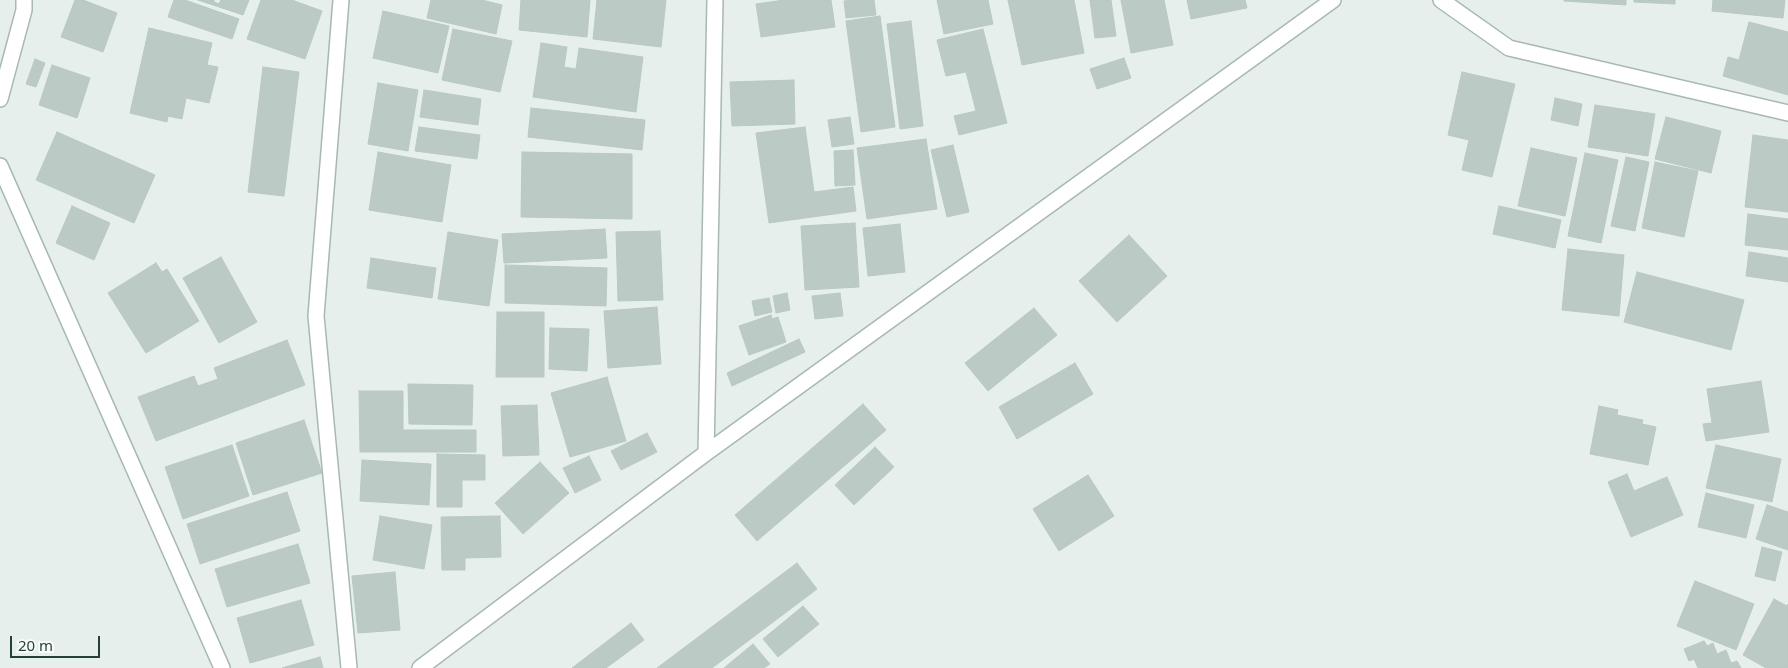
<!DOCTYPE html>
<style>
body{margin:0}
#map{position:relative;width:1788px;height:668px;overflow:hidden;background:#e6efeb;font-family:"Noto Sans",sans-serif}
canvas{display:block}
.scale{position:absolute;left:10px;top:636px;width:90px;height:22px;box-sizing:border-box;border:2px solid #24423a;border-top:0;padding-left:6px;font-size:15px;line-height:18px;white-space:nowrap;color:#24423a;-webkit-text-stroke:4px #f7fbf9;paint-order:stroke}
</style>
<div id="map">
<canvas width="1788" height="668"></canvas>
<div class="scale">20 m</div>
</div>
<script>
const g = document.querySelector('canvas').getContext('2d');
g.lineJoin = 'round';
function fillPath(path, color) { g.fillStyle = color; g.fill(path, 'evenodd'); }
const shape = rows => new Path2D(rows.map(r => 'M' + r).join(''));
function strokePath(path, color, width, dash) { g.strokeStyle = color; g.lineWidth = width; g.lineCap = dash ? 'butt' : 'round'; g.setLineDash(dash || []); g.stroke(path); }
const building = shape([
 [75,0,83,0,117,13,103,52,61,37,75,0],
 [174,0,185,0,239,19,232,39,168,17,174,0],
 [198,0,214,0,214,2,219,4,221,0,249,0,243,15,198,0],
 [261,0,292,0,322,11,305,59,247,39,261,0],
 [431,0,482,0,502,5,496,34,427,18,431,0],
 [521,0,590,0,587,37,519,30,521,0],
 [597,0,666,0,661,47,593,39,597,0],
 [784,0,831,0,835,27,761,37,756,4,784,0],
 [854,0,874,0,876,15,846,18,844,1,854,0],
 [937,0,988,0,993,24,944,34,937,0],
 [1008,0,1074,0,1084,53,1022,65,1008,0],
 [1090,0,1111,0,1116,36,1095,38,1090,0],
 [1121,0,1164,0,1173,45,1131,53,1121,0],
 [1187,0,1245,0,1247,8,1191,19,1187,0],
 [1564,0,1626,0,1626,5,1564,1,1564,0],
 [1634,0,1675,0,1675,4,1634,2,1634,0],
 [1713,0,1785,0,1783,18,1712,11,1713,0],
 [383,11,449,26,438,73,373,58,383,11],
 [880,16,895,127,861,132,846,21,880,16],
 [911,21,923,126,900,129,887,24,911,21],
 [1749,22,1788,32,1788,95,1723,76,1728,57,1739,60,1749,22],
 [149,28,212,43,207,65,218,67,209,103,186,98,182,119,168,116,167,122,130,113,149,28],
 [453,29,512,41,500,92,442,80,453,29],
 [983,29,1007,123,959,135,954,116,976,111,966,72,946,76,937,40,983,29],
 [541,43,567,47,564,67,576,69,579,48,643,57,636,112,533,97,541,43],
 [1124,58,1131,78,1097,89,1090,69,1124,58],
 [35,59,45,63,36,87,26,84,35,59],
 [52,65,90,78,77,118,39,105,52,65],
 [263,67,299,72,284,196,248,192,263,67],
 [1462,72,1515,84,1492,177,1462,170,1469,140,1448,135,1462,72],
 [794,80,795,124,732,126,730,82,794,80],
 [378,83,418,90,408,151,368,144,378,83],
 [424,90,481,99,478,125,420,117,424,90],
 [1555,98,1582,104,1578,126,1551,120,1555,98],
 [1595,105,1655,114,1648,156,1588,147,1595,105],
 [531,108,645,120,642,150,528,137,531,108],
 [850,117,854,144,832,147,828,120,850,117],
 [1666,117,1721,131,1711,173,1655,159,1666,117],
 [419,127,480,135,477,159,415,151,419,127],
 [805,127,814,192,853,187,856,211,769,223,756,133,805,127],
 [57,132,155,175,134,223,36,180,57,132],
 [1753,135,1788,140,1788,212,1745,207,1753,135],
 [926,139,937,209,867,219,857,148,926,139],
 [953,145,969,212,947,217,931,150,953,145],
 [1531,148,1577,158,1565,216,1518,206,1531,148],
 [853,150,855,185,835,186,834,151,853,150],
 [378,152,451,165,442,222,369,210,378,152],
 [522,152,632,154,632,219,521,217,522,152],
 [1585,153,1618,160,1601,243,1568,236,1585,153],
 [1626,157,1649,162,1635,231,1611,226,1626,157],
 [1655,162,1698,171,1684,237,1642,228,1655,162],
 [72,206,110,223,94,260,56,243,72,206],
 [1499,206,1561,220,1555,248,1493,234,1499,206],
 [1748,214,1788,219,1788,250,1745,245,1748,214],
 [855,223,859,287,805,290,801,226,855,223],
 [900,224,905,272,868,276,863,228,900,224],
 [605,229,607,258,504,263,502,234,605,229],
 [660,231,663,300,618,301,616,232,660,231],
 [448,232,498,240,489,306,438,299,448,232],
 [1129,235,1167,276,1117,322,1079,281,1129,235],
 [1568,249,1624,255,1619,316,1562,310,1568,249],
 [1749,252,1788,258,1788,282,1746,276,1749,252],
 [221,257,257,322,219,343,183,278,221,257],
 [371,258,436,268,432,298,367,288,371,258],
 [156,263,162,272,167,269,199,321,146,353,108,293,156,263],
 [505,265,607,268,606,306,505,303,505,265],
 [1637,272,1744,300,1731,350,1624,322,1637,272],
 [787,293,790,310,776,313,773,296,787,293],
 [840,293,843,316,815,319,812,296,840,293],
 [769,298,772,312,755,316,752,301,769,298],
 [657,307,661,364,608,368,604,311,657,307],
 [1034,308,1057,335,988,391,965,363,1034,308],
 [497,312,544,312,544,377,496,377,497,312],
 [771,315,772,319,778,317,786,342,749,355,739,326,771,315],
 [550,328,589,329,587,371,549,369,550,328],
 [799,339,805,352,732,386,727,373,799,339],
 [287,340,305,385,156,441,138,397,194,376,198,386,218,379,214,368,287,340],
 [1075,363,1093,394,1017,439,999,407,1075,363],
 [607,377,626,441,570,457,551,393,607,377],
 [1761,381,1769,432,1706,441,1703,424,1712,423,1707,389,1761,381],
 [408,384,473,385,472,425,409,424,408,384],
 [359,391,403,391,403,430,476,430,476,452,360,452,359,391],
 [863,404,886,430,757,541,735,515,863,404],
 [537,405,539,455,503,456,501,406,537,405],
 [1599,406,1618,410,1617,415,1643,420,1642,424,1656,427,1648,465,1590,454,1599,406],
 [304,420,322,473,253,495,236,443,304,420],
 [647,433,657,452,621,470,611,451,647,433],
 [232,445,249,496,183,519,165,467,232,445],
 [1716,445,1781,459,1772,502,1706,488,1716,445],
 [875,447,894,467,854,505,835,485,875,447],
 [437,454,485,455,485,480,462,480,462,507,437,507,437,454],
 [589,456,601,480,575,493,563,468,589,456],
 [362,460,431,464,429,505,360,501,362,460],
 [540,462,569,493,523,534,495,503,540,462],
 [1627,474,1634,491,1667,477,1683,515,1631,537,1608,482,1627,474],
 [1088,475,1114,516,1059,551,1033,509,1088,475],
 [287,492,300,531,200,564,187,524,287,492],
 [1706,493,1754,505,1746,538,1698,527,1706,493],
 [1767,505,1788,512,1788,550,1756,539,1767,505],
 [380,516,432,525,424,569,373,560,380,516],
 [500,516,501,557,465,558,465,570,442,570,441,517,500,516],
 [298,544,310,583,227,607,215,569,298,544],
 [1762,547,1782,552,1775,581,1755,576,1762,547],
 [797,563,817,589,712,668,657,668,797,563],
 [395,572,400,630,358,633,352,576,395,572],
 [1695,581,1754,604,1736,650,1677,626,1695,581],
 [1774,599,1787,606,1788,604,1788,668,1766,668,1743,655,1774,599],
 [301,600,314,645,250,663,237,618,301,600],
 [803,606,819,624,778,657,763,639,803,606],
 [631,623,644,640,606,668,572,668,631,623],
 [1704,641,1707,646,1713,643,1717,654,1726,650,1731,663,1737,661,1741,668,1698,668,1694,659,1689,661,1684,649,1704,641],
 [753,644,770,664,764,668,724,668,753,644],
 [320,657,323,668,282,668,320,657]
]);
fillPath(building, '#bbcac4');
strokePath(building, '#b8c9c2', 1);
const street = shape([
 [341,0,316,316,349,668],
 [1441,0,1509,48,1788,113],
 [0,99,24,10,24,0],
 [0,166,222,668],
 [706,453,715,0],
 [420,668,706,453,1333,0]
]);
strokePath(street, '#a8b8b2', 18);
strokePath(street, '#fff', 15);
</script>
